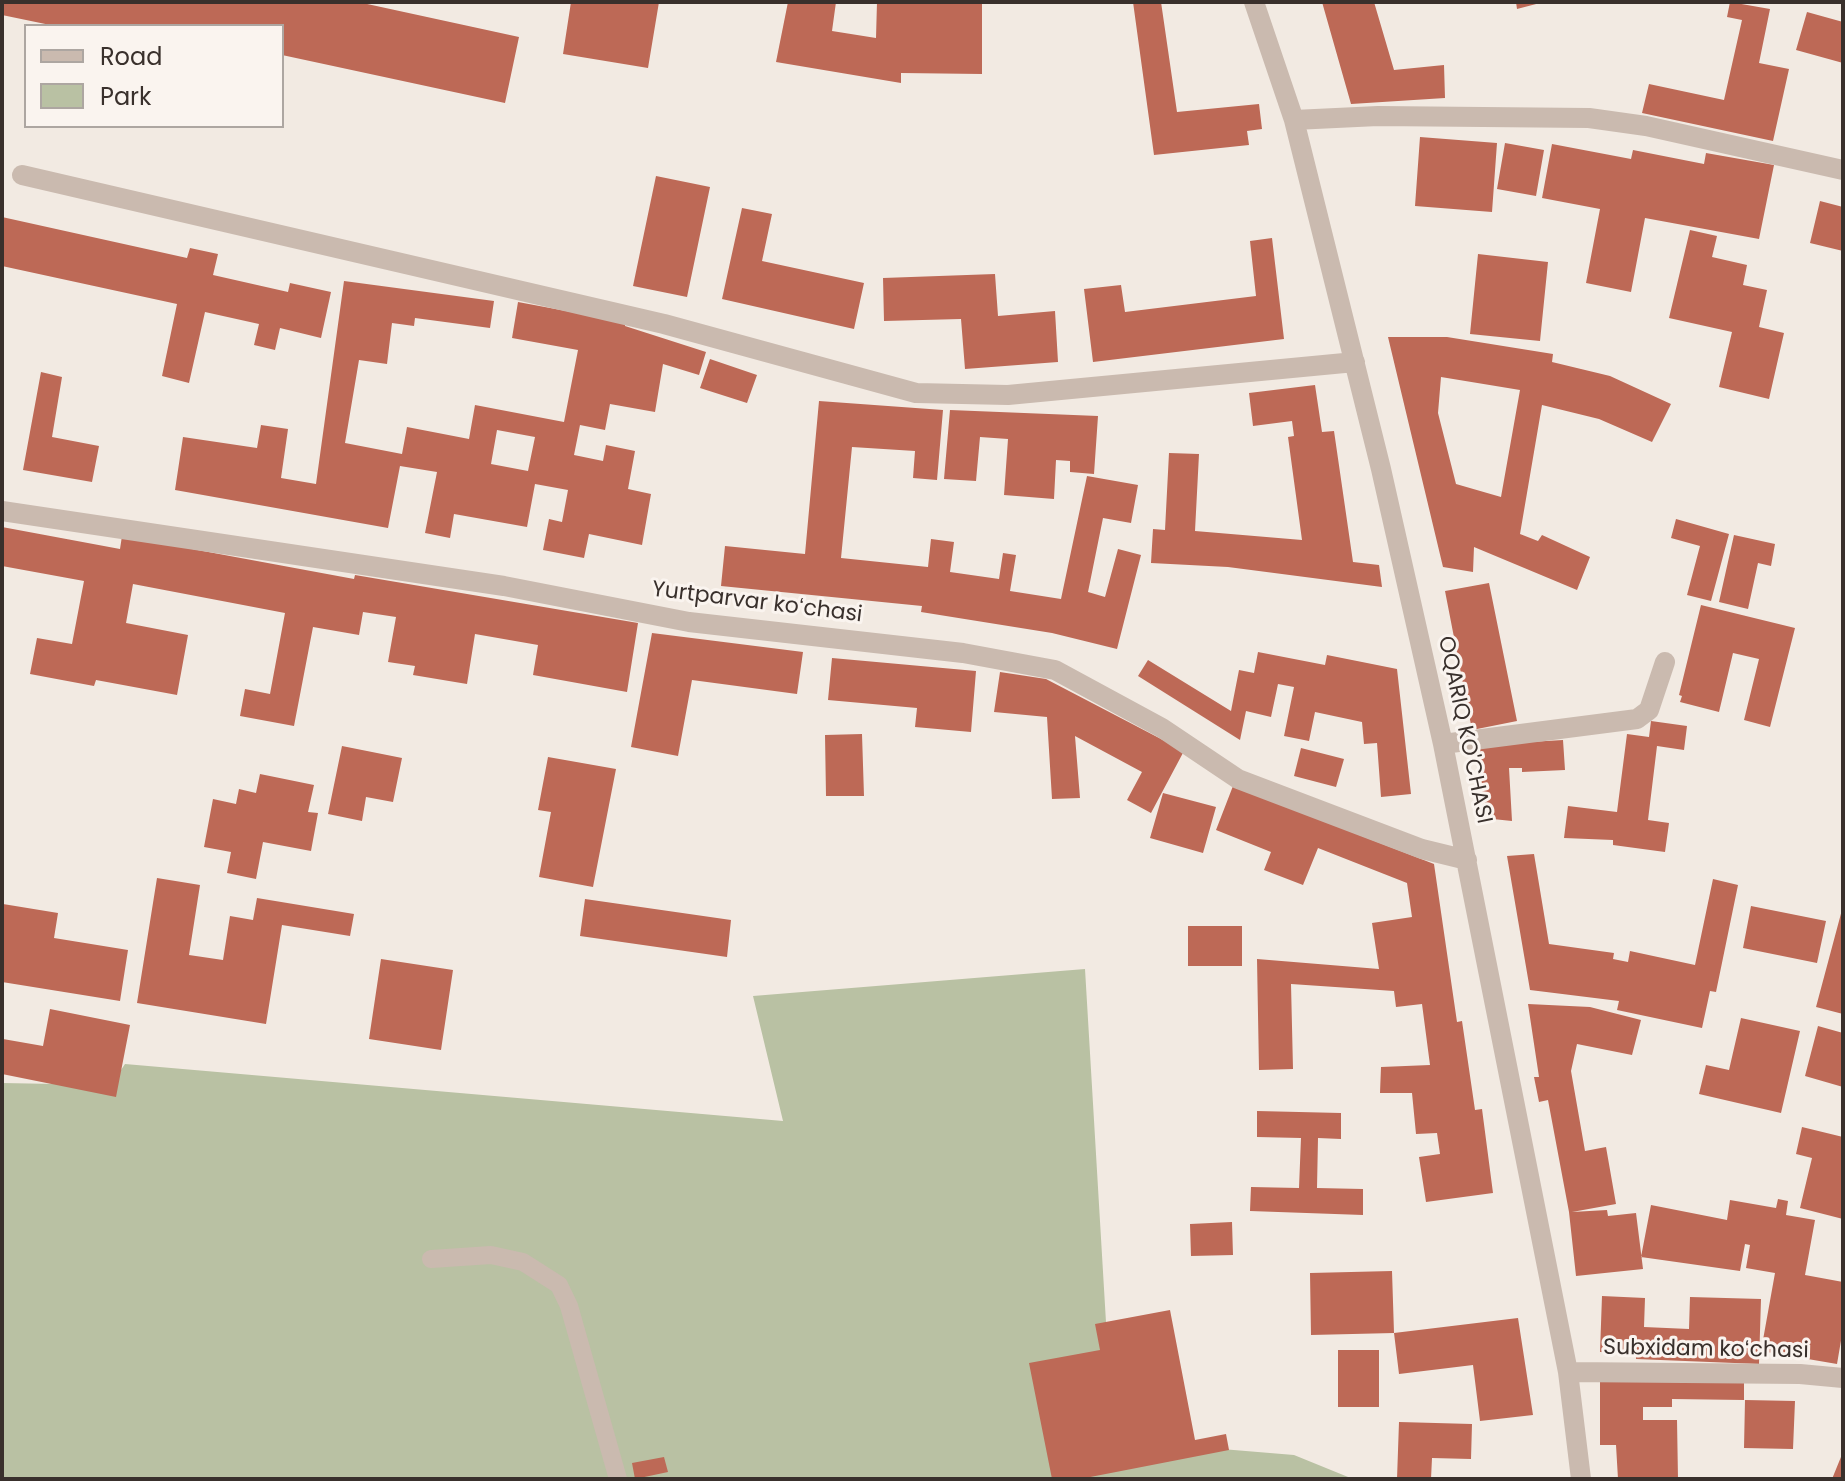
<!DOCTYPE html>
<meta charset="utf-8">
<style>
body{margin:0}
#map{position:relative;width:1845px;height:1481px;overflow:hidden;background:#f2eae2;font-family:Poppins,sans-serif}
canvas{display:block}
.frame{position:absolute;inset:0;border:4px solid #39302c;pointer-events:none}
.legend{position:absolute;left:24px;top:24px;width:260px;height:104px;box-sizing:border-box;background:#faf4ef;border:2px solid #ada6a1;margin:0;padding:10px 14px;list-style:none;font-size:24px;color:#39302c}
.legend li{display:flex;align-items:center;gap:16px;height:40px}
.legend b{width:40px;border:2px solid #ada6a1}
</style>
<div id="map">
<canvas width="1845" height="1481"></canvas>
<div class="frame"></div>
<ul class="legend">
<li><b style="height:10px;background:#cabaaf"></b>Road</li>
<li><b style="height:22px;background:#b9c1a3"></b>Park</li>
</ul>
</div>
<script>
const g = document.querySelector('canvas').getContext('2d');
g.lineJoin = 'round';
function fillPath(path, color) { g.fillStyle = color; g.fill(path, 'evenodd'); }
const shape = rows => new Path2D(rows.map(r => 'M' + r).join(''));
function strokePath(path, color, width, dash) { g.strokeStyle = color; g.lineWidth = width; g.lineCap = dash ? 'butt' : 'round'; g.setLineDash(dash || []); g.stroke(path); }
function write(font, color, halo, rows, align = 'center') {
  g.font = font + ' Poppins,sans-serif'; g.lineWidth = 6; g.setLineDash([]); g.textBaseline = 'middle'; g.strokeStyle = halo; g.fillStyle = color; for (const [text, x, y, turn = 0] of rows) {
    g.save(); g.translate(x, y); g.rotate((+turn || 0) * Math.PI / 180); g.textAlign = isNaN(turn) ? turn : align; if (halo) g.strokeText(text, 0, 0); g.fillText(text, 0, 0); g.restore();
  }
}
fillPath(shape([
 [1085,969,1113,1440,1294,1455,1353,1479,2,1479,2,1083,111,1085,125,1064,783,1121,753,996]
]), '#b9c1a3');
fillPath(shape([
 [2,2,358,2,519,37,505,103,282,55,282,26,55,26,2,15],
 [571,2,659,2,648,68,563,54],
 [788,2,836,2,832,31,876,38,877,2,982,2,982,74,901,73,901,83,776,62],
 [1133,2,1161,2,1177,112,1259,104,1262,129,1247,131,1249,145,1154,155],
 [1322,2,1374,2,1394,70,1444,65,1445,98,1351,104],
 [1516,2,1539,2,1540,3,1517,9],
 [1730,2,1770,9,1759,63,1789,69,1773,141,1642,113,1649,84,1724,100,1742,20,1727,17],
 [1807,12,1843,22,1843,63,1796,50],
 [1420,137,1497,143,1492,212,1415,206],
 [1505,143,1544,150,1536,196,1497,189],
 [1552,144,1631,159,1633,150,1704,164,1706,153,1774,165,1759,239,1645,218,1631,292,1586,283,1600,209,1542,198],
 [656,176,710,187,687,297,633,286],
 [1820,201,1843,207,1843,251,1810,243],
 [742,208,772,214,762,261,864,283,854,329,722,299],
 [2,217,187,258,190,248,218,254,213,275,288,292,290,283,331,292,321,338,280,328,275,350,254,345,259,324,205,312,189,383,162,376,177,304,2,266],
 [1690,230,1717,236,1712,257,1747,265,1743,285,1767,290,1759,327,1784,333,1769,399,1719,387,1732,332,1669,318],
 [1272,238,1284,339,1093,362,1084,289,1121,285,1125,312,1256,296,1250,241],
 [1478,254,1548,262,1540,341,1470,334],
 [995,274,998,316,1055,311,1058,362,965,369,961,319,884,321,883,278],
 [344,281,494,301,490,328,415,318,414,326,392,323,387,364,359,360,345,443,402,454,407,427,469,439,475,405,564,422,578,350,512,338,518,302,625,322,625,326,706,352,699,375,663,364,655,412,610,404,605,430,580,425,574,455,603,461,606,445,635,451,628,489,651,494,642,545,589,534,584,558,543,550,549,519,562,522,568,490,535,484,527,527,454,514,450,538,425,533,437,472,400,466,388,528,175,490,183,437,257,448,261,425,288,429,281,478,316,484],
 [497,430,535,437,528,471,491,464],
 [1388,337,1447,337,1553,354,1552,362,1610,376,1671,404,1652,442,1599,419,1542,405,1520,534,1538,541,1542,535,1590,557,1577,590,1474,547,1473,572,1443,567],
 [1441,377,1520,390,1501,497,1456,484,1438,413],
 [710,359,757,375,747,403,700,388],
 [41,372,62,377,52,437,99,446,92,482,23,470],
 [1315,385,1322,432,1334,431,1353,562,1379,565,1382,587,1228,567,1151,563,1153,529,1165,530,1169,453,1199,454,1195,531,1302,540,1288,437,1294,436,1292,421,1253,426,1249,393],
 [819,401,943,410,937,480,913,478,915,451,852,447,841,558,928,567,931,539,954,542,950,572,999,579,1003,553,1016,555,1010,591,1061,599,1087,476,1138,485,1131,523,1103,518,1088,592,1105,597,1118,549,1141,555,1117,649,1052,633,921,612,922,606,721,586,725,546,805,554],
 [950,410,1098,416,1094,474,1070,472,1070,461,1056,460,1054,499,1004,495,1008,439,980,437,976,481,944,479],
 [1676,519,1729,534,1711,601,1687,595,1700,546,1671,538],
 [2,527,120,549,122,536,354,579,355,575,638,623,627,692,533,675,538,645,475,634,467,684,413,675,415,666,388,662,396,617,363,612,359,635,313,627,294,726,240,716,245,689,270,694,285,613,133,584,126,623,188,635,177,695,96,680,94,686,30,674,37,638,72,644,84,581,2,566],
 [1734,535,1775,544,1771,566,1758,563,1748,609,1719,602],
 [1489,583,1517,721,1472,730,1445,591],
 [1701,605,1795,628,1770,727,1744,720,1759,659,1733,653,1719,712,1680,702,1682,696,1679,695],
 [652,633,803,652,797,694,692,680,678,756,631,747],
 [1258,652,1325,665,1327,655,1397,669,1411,794,1381,797,1377,743,1364,744,1362,722,1315,712,1309,741,1284,736,1294,687,1278,684,1271,717,1246,711,1240,740,1138,676,1148,660,1231,711,1239,670,1254,673],
 [832,658,976,671,971,732,915,727,917,708,828,700],
 [1000,672,1046,679,1184,751,1151,813,1127,800,1142,772,1075,736,1080,798,1052,799,1047,717,994,712],
 [1651,721,1687,726,1684,750,1657,746,1648,820,1669,823,1665,852,1613,845,1613,840,1564,838,1568,806,1617,812,1627,734,1649,737],
 [862,734,864,796,826,796,825,735],
 [1563,740,1565,770,1522,772,1522,768,1509,768,1512,821,1483,818,1480,745],
 [342,746,402,758,393,802,366,797,362,821,328,814],
 [1301,748,1344,759,1336,787,1294,776],
 [548,757,616,769,593,887,539,877,551,812,538,810],
 [260,774,314,785,308,812,318,813,311,851,263,842,256,879,227,873,231,852,204,847,213,799,236,804,239,789,256,793],
 [1233,786,1434,864,1457,1022,1462,1021,1475,1110,1482,1109,1493,1193,1426,1202,1419,1157,1440,1154,1437,1133,1416,1134,1412,1093,1380,1093,1381,1067,1430,1065,1422,1004,1396,1007,1394,991,1291,984,1293,1069,1259,1070,1257,959,1379,969,1372,923,1412,917,1407,883,1318,848,1303,885,1264,870,1271,852,1216,830],
 [1163,793,1216,807,1203,853,1150,838],
 [1534,854,1549,944,1614,953,1613,959,1628,962,1630,951,1695,965,1713,879,1738,885,1716,992,1710,991,1702,1028,1617,1010,1619,1001,1530,990,1507,856],
 [157,878,200,885,189,955,223,960,230,916,253,920,257,898,354,914,350,936,282,925,266,1024,137,1003],
 [585,899,731,920,727,957,580,936],
 [3,904,58,913,54,938,128,950,120,1001,2,982],
 [1751,906,1826,921,1817,963,1743,948],
 [1843,906,1843,1014,1816,1007],
 [1188,926,1242,926,1242,966,1188,966],
 [381,959,453,970,441,1050,369,1039],
 [1528,1004,1590,1007,1641,1020,1632,1055,1577,1044,1571,1071,1585,1151,1606,1147,1616,1204,1572,1212,1607,1210,1608,1216,1636,1213,1643,1269,1576,1276,1569,1212,1548,1100,1539,1102,1534,1077,1539,1077],
 [50,1009,130,1025,116,1097,2,1074,3,1039,43,1046],
 [1741,1018,1800,1031,1781,1113,1699,1094,1706,1065,1729,1070],
 [1818,1026,1843,1033,1843,1087,1805,1076],
 [1257,1111,1341,1113,1341,1139,1318,1138,1317,1188,1363,1189,1363,1215,1250,1211,1251,1187,1299,1188,1301,1138,1257,1137],
 [1802,1127,1843,1137,1843,1219,1800,1208,1812,1158,1796,1154],
 [1778,1199,1788,1201,1786,1215,1815,1220,1805,1275,1843,1282,1843,1329,1837,1364,1761,1351,1775,1273,1746,1268,1750,1245,1745,1244,1740,1271,1641,1257,1651,1205,1727,1220,1730,1200,1776,1208],
 [1232,1222,1233,1255,1191,1256,1190,1224],
 [1392,1271,1394,1333,1518,1318,1533,1415,1480,1421,1473,1365,1399,1374,1394,1333,1311,1335,1310,1273],
 [1602,1296,1645,1298,1644,1327,1689,1329,1690,1297,1761,1299,1759,1364,1636,1359,1636,1353,1600,1352],
 [1170,1310,1195,1440,1226,1434,1229,1450,1080,1479,1052,1479,1029,1363,1100,1350,1095,1324],
 [1338,1350,1379,1350,1379,1407,1338,1407],
 [1600,1376,1744,1378,1744,1400,1672,1399,1672,1407,1643,1407,1643,1420,1677,1420,1678,1479,1618,1479,1616,1445,1600,1445],
 [1745,1400,1795,1401,1793,1449,1744,1448],
 [1399,1422,1472,1424,1471,1459,1432,1458,1431,1479,1397,1479],
 [1843,1452,1843,1479,1832,1479],
 [664,1457,668,1472,635,1479,632,1463]
]), '#bd6956');
strokePath(shape([
 [431,1259,491,1255,523,1262,559,1285,569,1306,618,1479]
]), '#cabaaf', 18);
strokePath(shape([
 [1254,2,1294,120,1381,469,1443,744,1568,1372,1581,1479],
 [1294,120,1378,116,1589,118,1646,126,1843,170],
 [22,175,664,324,916,393,1008,395,1355,362],
 [2,511,504,586,689,622,963,653,1055,670,1162,728,1238,779,1422,849,1467,860],
 [1443,744,1637,719,1649,710,1665,662],
 [1568,1372,1800,1374,1843,1378]
]), '#cabaaf', 20);
write('22px', '#39302c', '#faf4ef', [
 ["Yurtparvar koʻchasi",757,603,7],
 ["OQARIQ KO'CHASI",1464,730,78],
 ["Subxidam koʻchasi",1706,1350,1]
]);
</script>
